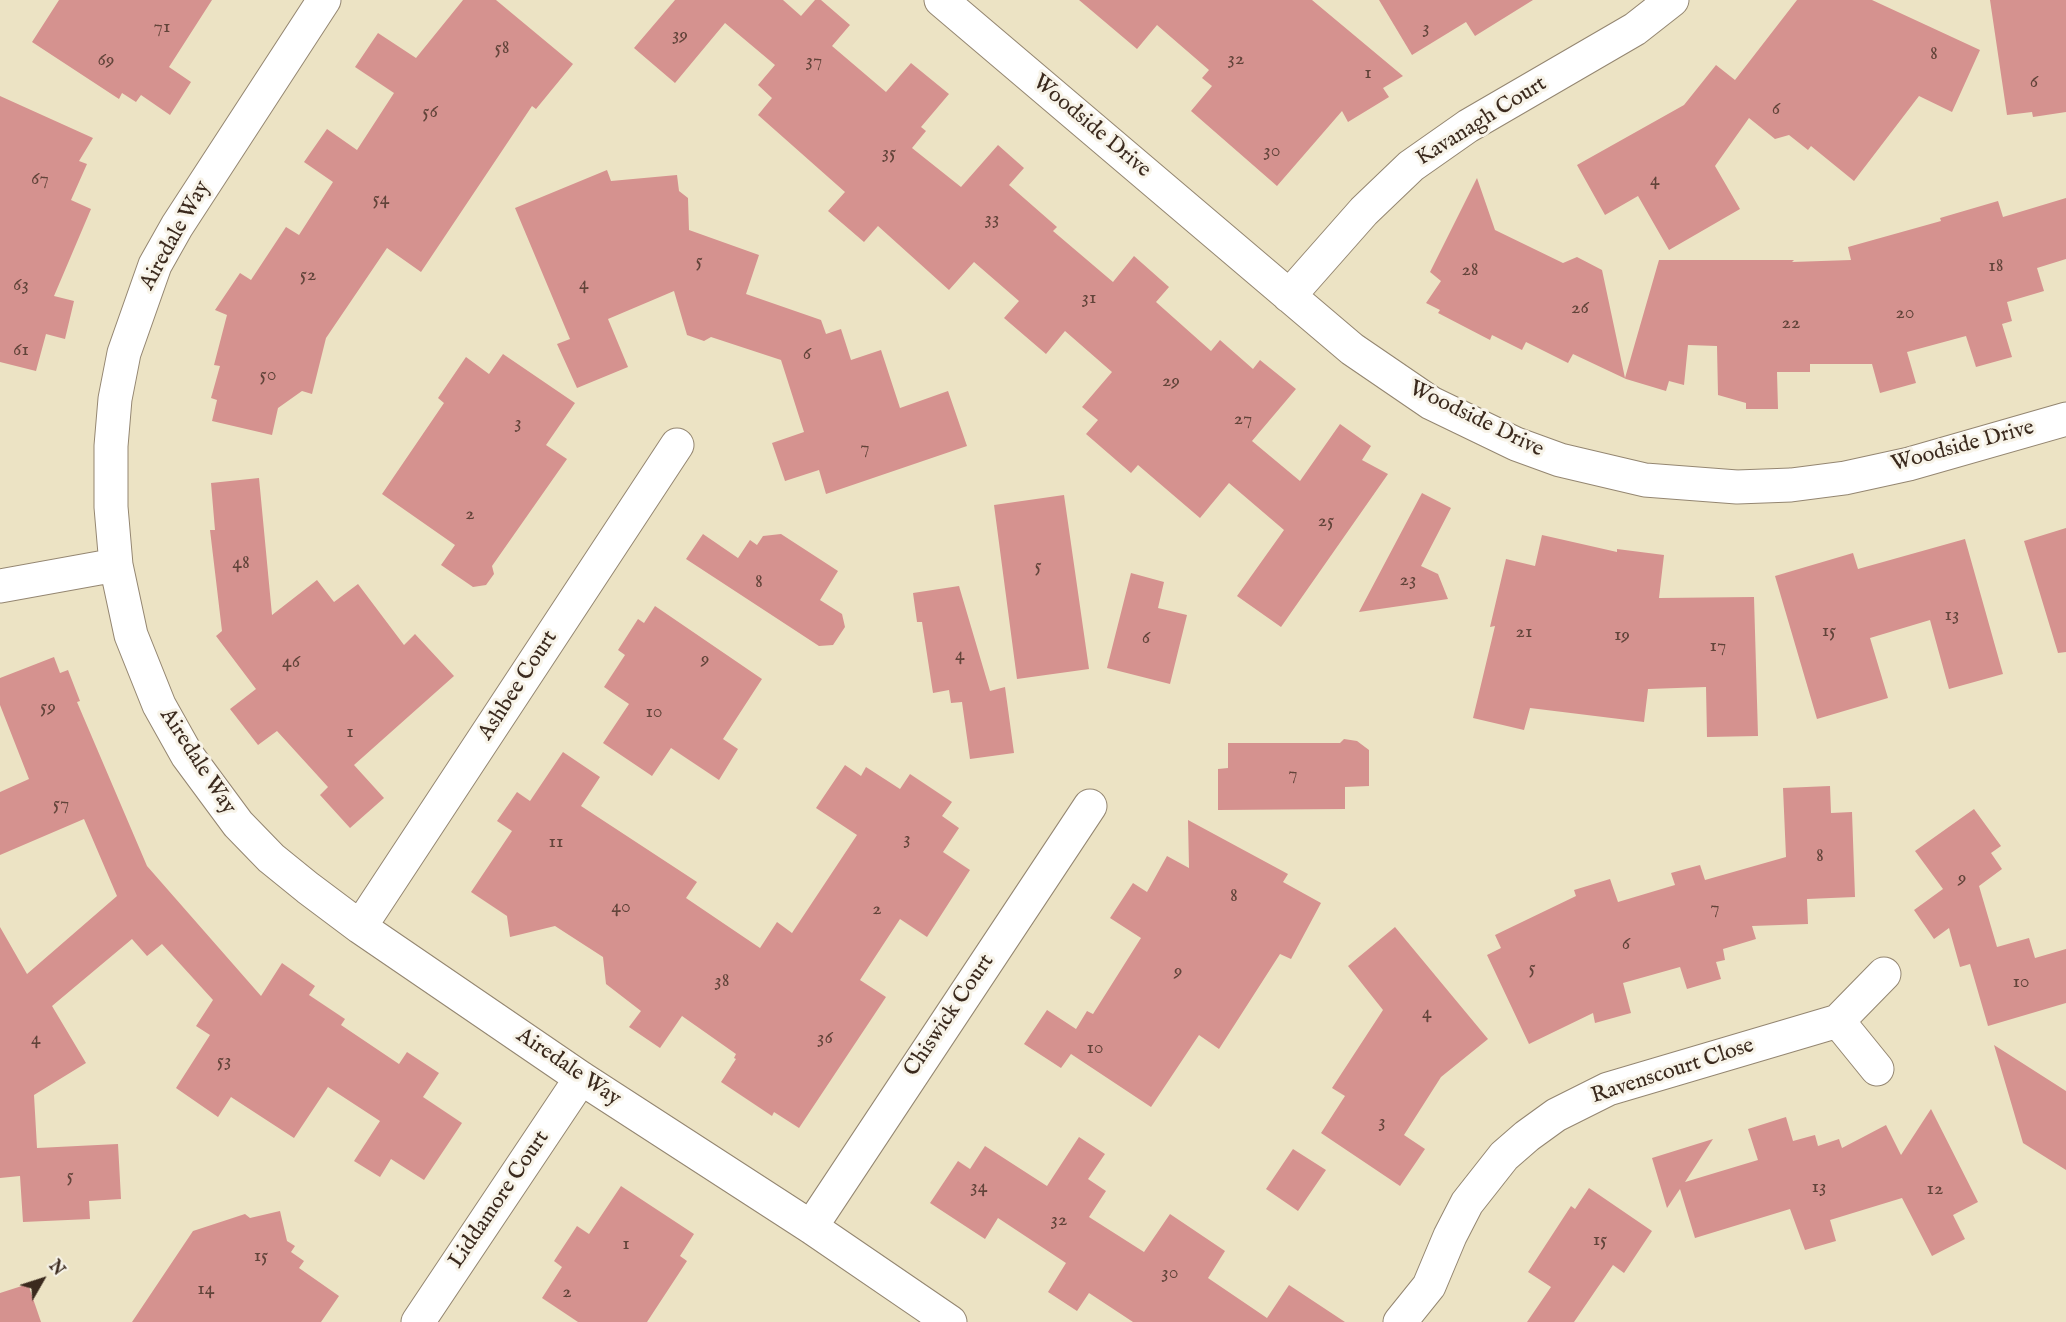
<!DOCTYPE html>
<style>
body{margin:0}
#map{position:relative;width:2066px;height:1322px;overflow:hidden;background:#ece3c4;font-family:"IM FELL English",serif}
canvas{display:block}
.north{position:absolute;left:12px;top:1250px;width:60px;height:60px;-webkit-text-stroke:4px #f7f3e8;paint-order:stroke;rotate:51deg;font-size:16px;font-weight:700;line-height:24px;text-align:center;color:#3b2a1e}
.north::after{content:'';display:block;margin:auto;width:21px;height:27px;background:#3b2a1e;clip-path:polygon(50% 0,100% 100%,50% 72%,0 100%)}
</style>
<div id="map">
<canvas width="2066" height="1322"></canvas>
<div class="north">N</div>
</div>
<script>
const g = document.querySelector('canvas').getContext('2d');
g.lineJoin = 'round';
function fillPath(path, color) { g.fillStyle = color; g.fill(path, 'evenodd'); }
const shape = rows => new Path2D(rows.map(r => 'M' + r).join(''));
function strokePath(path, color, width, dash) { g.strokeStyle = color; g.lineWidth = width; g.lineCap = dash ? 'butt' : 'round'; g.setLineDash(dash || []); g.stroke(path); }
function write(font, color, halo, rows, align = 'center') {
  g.font = font + ' "IM FELL English",serif'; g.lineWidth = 6; g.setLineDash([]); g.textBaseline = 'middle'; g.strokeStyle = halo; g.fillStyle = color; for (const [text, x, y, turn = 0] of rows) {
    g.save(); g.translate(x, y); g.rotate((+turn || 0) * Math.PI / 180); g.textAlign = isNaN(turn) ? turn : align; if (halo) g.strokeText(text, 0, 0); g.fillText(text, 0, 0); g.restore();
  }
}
fillPath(shape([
 [59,0,212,0,169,67,191,82,170,115,141,95,136,102,122,93,119,99,32,42],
 [463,0,496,0,573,64,536,109,532,106,421,272,387,248,326,338,312,394,302,391,278,408,272,435,212,421,217,400,211,398,220,366,214,365,227,315,215,310,240,273,251,280,286,227,299,235,333,182,304,162,327,129,357,150,394,93,355,67,378,33,416,58],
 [675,0,783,0,801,16,815,0,821,0,850,25,832,46,886,92,911,63,949,94,921,127,926,131,912,148,961,187,998,145,1024,168,1009,185,1057,227,1053,231,1113,282,1134,256,1169,287,1156,302,1211,351,1220,340,1253,369,1260,360,1296,389,1252,441,1300,481,1340,424,1371,446,1362,460,1388,474,1281,627,1237,596,1284,530,1229,483,1200,518,1138,465,1131,473,1086,434,1098,420,1082,407,1112,372,1065,331,1046,354,1004,318,1019,301,974,262,949,290,878,226,864,242,828,211,845,192,758,115,772,98,758,85,775,65,725,23,675,83,634,48],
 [1079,0,1312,0,1403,76,1383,88,1389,97,1348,122,1342,111,1277,186,1191,111,1212,86,1202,78,1209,70,1157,25,1137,49],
 [1379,0,1533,0,1475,36,1466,22,1412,55],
 [1797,0,1872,0,1980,50,1952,112,1919,96,1854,181,1811,146,1808,150,1789,135,1775,139,1749,118,1715,166,1740,209,1669,250,1638,196,1605,215,1577,165,1684,105,1716,65,1735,80],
 [1990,0,2066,0,2066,112,2033,117,2032,112,2007,115],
 [0,96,93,138,79,161,87,164,71,200,91,209,54,296,74,301,65,339,46,334,36,371,0,362],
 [607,170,611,181,677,175,679,191,688,198,689,230,759,255,746,294,821,320,826,334,841,329,851,360,881,350,900,408,948,391,967,446,826,494,819,470,785,481,772,443,804,432,781,360,711,337,704,341,687,335,674,291,608,319,628,367,577,388,557,344,570,339,515,208],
 [1477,178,1495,230,1563,263,1577,257,1602,270,1625,378,1659,260,1794,260,1792,262,1851,260,1848,247,1941,221,1940,218,1998,201,2003,217,2066,198,2066,259,2037,268,2044,291,2007,302,2012,321,2002,324,2012,357,1976,367,1966,336,1907,352,1916,383,1880,393,1872,364,1810,364,1810,372,1777,372,1778,409,1746,409,1746,403,1718,395,1717,346,1688,345,1684,385,1669,381,1666,391,1626,379,1573,354,1568,363,1526,342,1522,350,1492,335,1490,340,1438,313,1440,310,1426,303,1441,281,1430,272],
 [503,354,575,403,546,445,567,459,492,566,494,574,486,585,473,587,441,565,455,545,382,494,444,403,438,398,466,357,489,374],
 [259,478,272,615,317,580,334,602,358,584,404,645,415,634,454,676,354,765,384,798,350,828,320,795,328,787,277,731,258,745,230,709,256,689,216,636,222,631,210,530,215,530,211,483],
 [1422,493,1451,508,1421,566,1438,574,1448,599,1359,612],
 [1064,495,1089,669,1017,679,994,505],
 [2066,528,2066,652,2058,653,2024,541],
 [703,534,738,558,750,540,757,545,763,536,781,534,838,571,820,600,842,614,845,627,833,645,819,646,686,559],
 [1542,535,1617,552,1617,549,1664,555,1659,598,1754,597,1758,736,1707,737,1706,687,1648,689,1644,722,1530,708,1524,730,1473,718,1495,626,1490,627,1506,559,1535,566],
 [1965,539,2003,674,1949,689,1930,620,1870,638,1888,698,1817,719,1775,576,1853,553,1858,569],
 [1131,573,1164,582,1158,608,1187,615,1170,684,1107,668],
 [959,586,990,691,1005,687,1014,753,970,759,962,702,951,703,949,690,933,693,922,622,917,622,913,593],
 [655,606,762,679,723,739,738,749,719,780,671,748,652,776,603,743,629,704,604,687,625,655,618,650,638,619,644,623],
 [54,657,60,673,68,670,80,701,77,702,147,866,261,996,282,963,315,986,309,995,345,1019,341,1025,399,1064,407,1052,439,1073,423,1097,462,1123,424,1180,391,1159,380,1177,354,1161,380,1121,328,1087,294,1138,231,1097,218,1117,176,1088,210,1035,196,1026,213,1000,162,944,147,956,132,939,52,1006,86,1063,34,1095,37,1148,118,1144,121,1199,89,1201,90,1219,23,1222,20,1176,0,1178,0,927,27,974,117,896,84,819,0,855,0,792,29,779,0,705,0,678],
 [1344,739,1357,741,1369,750,1369,786,1345,787,1345,809,1218,810,1218,769,1228,768,1228,743,1340,743],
 [563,752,600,777,581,806,697,882,686,898,760,948,777,922,792,933,857,835,816,808,845,765,861,776,866,767,900,789,910,774,952,802,942,816,959,828,943,852,970,870,927,937,900,919,860,980,886,997,799,1128,774,1112,772,1116,721,1082,736,1059,734,1058,736,1054,682,1016,660,1048,629,1027,641,1011,606,984,603,957,555,926,510,937,507,916,471,892,512,831,497,821,517,792,530,801],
 [1830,786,1831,813,1852,812,1855,897,1807,899,1808,924,1752,926,1756,939,1723,949,1725,960,1716,962,1721,979,1687,989,1680,967,1623,983,1631,1013,1595,1023,1593,1013,1529,1044,1487,955,1501,948,1495,935,1576,896,1574,890,1610,879,1618,902,1675,885,1671,873,1700,865,1705,880,1786,857,1783,788],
 [1974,809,2001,846,1991,853,2002,869,1979,886,1997,947,2029,938,2035,958,2066,949,2066,1003,1988,1026,1970,964,1960,967,1949,928,1934,939,1914,910,1943,889,1915,851],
 [1188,820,1288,874,1283,882,1321,903,1291,959,1280,954,1219,1049,1199,1035,1151,1107,1071,1054,1061,1068,1024,1044,1047,1010,1076,1029,1087,1011,1093,1014,1141,938,1110,918,1133,883,1147,892,1167,856,1189,868],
 [1395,927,1488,1039,1441,1077,1404,1135,1425,1149,1400,1186,1321,1133,1345,1096,1332,1088,1383,1010,1348,966],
 [1994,1045,2066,1091,2066,1170,2023,1143],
 [1931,1109,1978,1202,1953,1215,1965,1239,1932,1256,1902,1198,1830,1220,1836,1241,1805,1250,1790,1209,1695,1238,1680,1189,1667,1208,1652,1158,1713,1139,1685,1182,1758,1160,1748,1129,1786,1117,1793,1141,1815,1135,1818,1146,1839,1139,1842,1148,1886,1125,1901,1155],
 [1079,1137,1105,1154,1088,1179,1106,1191,1089,1217,1144,1252,1170,1214,1225,1251,1208,1278,1267,1318,1289,1285,1345,1322,1133,1322,1089,1293,1077,1311,1048,1292,1066,1263,998,1218,985,1239,930,1203,958,1161,970,1169,985,1146,1047,1186],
 [1293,1149,1326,1170,1298,1211,1266,1189],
 [621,1186,694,1234,680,1256,687,1261,647,1322,578,1322,542,1298,562,1267,554,1261,577,1226,589,1234],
 [1589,1188,1652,1231,1624,1273,1613,1265,1574,1322,1527,1322,1551,1287,1528,1272,1571,1206,1575,1209],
 [280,1211,287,1241,295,1246,291,1252,304,1261,299,1268,339,1296,321,1322,132,1322,193,1231,245,1214,250,1218],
 [28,1284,41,1322,0,1322,0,1293]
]), '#d5928f');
const street = shape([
 [324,0,177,226,155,265,124,353,115,399,111,446,111,507,116,565,131,635,159,705,187,755,238,824,271,858,308,888,360,927,581,1078,811,1227,950,1322],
 [941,0,1352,349,1431,403,1516,444,1560,460,1645,480,1737,487,1791,485,1845,478,1909,464,2066,419],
 [1289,296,1364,211,1411,166,1468,126,1635,29,1672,0],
 [0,586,116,565],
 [360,927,677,445],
 [1838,1021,1877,1069],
 [811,1227,1090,806],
 [418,1322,581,1078],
 [1400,1322,1429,1286,1450,1236,1467,1203,1504,1156,1527,1136,1556,1115,1608,1089,1838,1021,1884,974]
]);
strokePath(street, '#948671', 35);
strokePath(street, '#fff', 33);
write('20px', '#62443a', null, [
 ["71",162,28],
 ["3",1426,29],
 ["39",680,36],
 ["58",502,49],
 ["8",1934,55],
 ["32",1236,60],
 ["69",106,61],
 ["37",814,62],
 ["1",1368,74],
 ["6",2034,83],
 ["6",1776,110],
 ["56",430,113],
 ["30",1272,152],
 ["35",889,154],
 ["67",40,180],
 ["4",1655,181],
 ["54",381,200],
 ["33",992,220],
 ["5",699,262],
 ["18",1996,267],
 ["28",1470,271],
 ["52",308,276],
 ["4",584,285],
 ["63",21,286],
 ["31",1089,299],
 ["26",1580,309],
 ["20",1905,314],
 ["22",1791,324],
 ["61",21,351],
 ["6",807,355],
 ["50",268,376],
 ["29",1171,382],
 ["27",1243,420],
 ["3",518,424],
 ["7",865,449],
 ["2",470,515],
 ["25",1326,522],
 ["48",241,564],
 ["5",1038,567],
 ["23",1408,581],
 ["8",759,583],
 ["13",1952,616],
 ["15",1829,632],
 ["21",1524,633],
 ["19",1622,636],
 ["6",1146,639],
 ["17",1718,647],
 ["4",960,656],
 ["9",705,660],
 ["46",291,663],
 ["59",48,708],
 ["10",654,713],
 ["1",350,733],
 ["7",1293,775],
 ["57",61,805],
 ["3",907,840],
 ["11",556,843],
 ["8",1820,857],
 ["9",1962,879],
 ["8",1234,897],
 ["40",621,908],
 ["7",1715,909],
 ["2",877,910],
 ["6",1626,945],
 ["5",1532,969],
 ["9",1178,972],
 ["38",722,982],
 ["10",2021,983],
 ["4",1427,1014],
 ["36",825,1039],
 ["4",36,1040],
 ["10",1095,1049],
 ["53",224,1062],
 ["3",1382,1123],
 ["5",70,1177],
 ["34",979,1188],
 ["13",1819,1188],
 ["12",1935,1190],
 ["32",1059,1221],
 ["15",1600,1241],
 ["1",626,1245],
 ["15",261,1257],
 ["30",1170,1274],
 ["14",206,1290],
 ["2",567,1293]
]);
write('22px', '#3b2a1e', '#f7f3e8', [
 ["Kavanagh Court",1482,122,-32],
 ["Woodside Drive",1091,127,40],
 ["Airedale Way",176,236,-61],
 ["Woodside Drive",1476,420,26],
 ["Woodside Drive",1963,447,-15],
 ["Ashbee Court",519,686,-57],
 ["Airedale Way",197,762,57],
 ["Chiswick Court",950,1016,-56],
 ["Airedale Way",568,1068,34],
 ["Ravenscourt Close",1673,1072,-18],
 ["Liddamore Court",500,1200,-56]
]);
</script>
